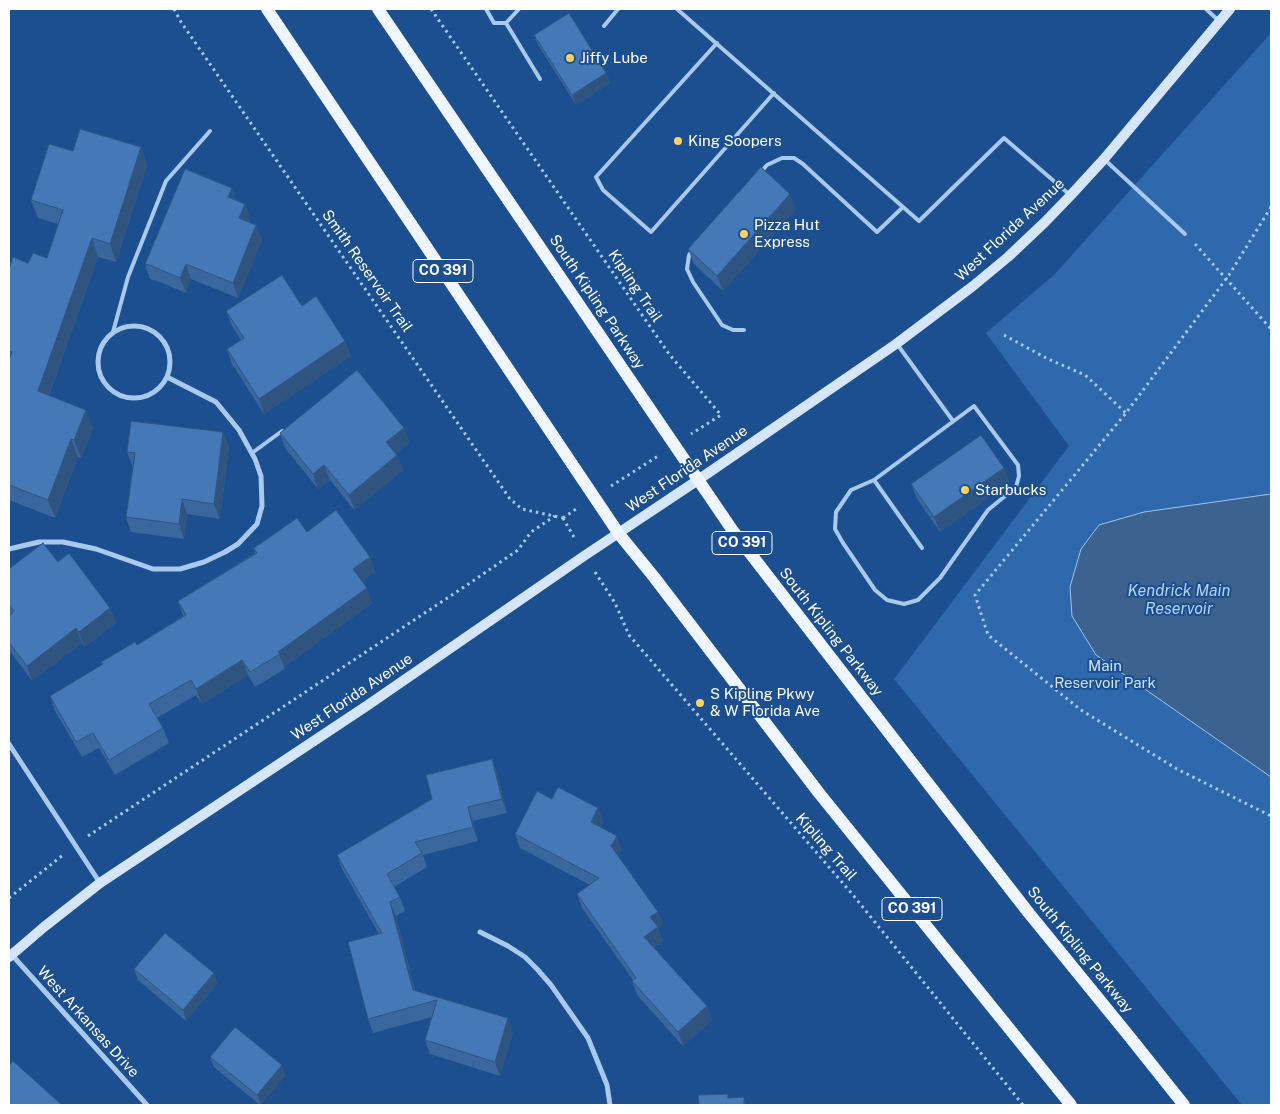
<!DOCTYPE html>
<style>
body{margin:0}
#map{position:relative;width:1280px;height:1114px;overflow:hidden;background:#1b4f8f;font-family:"Public Sans",sans-serif}
canvas{display:block}
.frame{position:absolute;inset:0;border:10px solid #fff;pointer-events:none}
</style>
<div id="map">
<canvas width="1280" height="1114"></canvas>
<div class="frame"></div>
</div>
<script>
const g = document.querySelector('canvas').getContext('2d');
g.lineJoin = 'round';
function fillPath(path, color) { g.fillStyle = color; g.fill(path, 'evenodd'); }
const shape = rows => new Path2D(rows.map(r => 'M' + r).join(''));
function strokePath(path, color, width, dash) { g.strokeStyle = color; g.lineWidth = width; g.lineCap = dash ? 'butt' : 'round'; g.setLineDash(dash || []); g.stroke(path); }
function write(font, color, halo, rows, align = 'center') {
  g.font = font + ' "Public Sans",sans-serif'; g.lineWidth = 4; g.setLineDash([]); g.textBaseline = 'middle'; g.strokeStyle = halo; g.fillStyle = color; for (const [text, x, y, turn = 0] of rows) {
    g.save(); g.translate(x, y); g.rotate((+turn || 0) * Math.PI / 180); g.textAlign = isNaN(turn) ? turn : align; if (halo) g.strokeText(text, 0, 0); g.fillText(text, 0, 0); g.restore();
  }
}
fillPath(shape([
 [1271,33,1271,1105,1242,1105,894,679,1069,446,986,333,1055,274]
]), '#2e69ad');
const water = shape([
 [1271,494,1271,777,1096,655,1072,616,1070,587,1081,549,1099,525,1144,512,1271,494]
]);
fillPath(water, '#3c6290');
strokePath(water, '#9cc4f0', 1);
strokePath(shape([
 [174,9,181,22,510,499,522,509,563,518],
 [431,9,669,354,721,415,691,434],
 [1271,207,1229,275,1126,413,975,595,988,635,1081,710,1177,769,1271,816],
 [1195,244,1271,329],
 [1004,335,1048,359,1085,375,1126,413],
 [611,486,658,456],
 [563,518,575,539],
 [563,518,579,507],
 [595,572,615,603,629,635,853,895,1023,1105],
 [88,836,470,583,518,550,531,532,555,516],
 [9,898,63,855]
]), '#a9c9ee', 3, [2.5, 4]);
strokePath(shape([
 [486,9,494,23,506,23,519,9],
 [677,9,919,221,1004,138,1070,195],
 [1206,9,1219,21],
 [506,23,540,79],
 [604,26,618,9],
 [717,43,596,177,603,190,651,232,774,93],
 [1105,160,1185,234],
 [761,172,767,165,782,158,794,158,803,164,877,232,903,207],
 [692,251,689,255,687,269,693,282,722,325,733,330,744,330],
 [113,332,128,277,166,181,210,131],
 [897,344,953,421],
 [974,406,1018,465,1019,476,1016,487,988,510,940,578,918,600,904,604,887,600,875,590,843,543,835,529,836,512,851,490,874,480,974,406],
 [252,453,282,431],
 [874,480,922,548]
]), '#a9c9ee', 4);
strokePath(shape([
 '98 362a36 36 0 1 1 72 0a36 36 0 1 1-72 0Z',
 [9,549,39,542,63,542,96,549,153,569,180,569,204,562,225,552,238,544,257,524,262,506,261,476,255,459,239,430,216,402,167,377],
 [9,744,100,883],
 [480,932,508,946,525,957,537,969,551,985,588,1038,607,1085,610,1105],
 [12,955,147,1105]
]), '#a9c9ee', 5);
strokePath(shape([
 [9,957,44,927,100,883,368,705,584,556,698,480,896,344,973,286,1008,257,1045,222,1071,195,1104,159,1230,9]
]), '#d6e6fa', 10);
strokePath(shape([
 [267,9,619,534,654,577,819,793,1071,1105],
 [378,9,733,531,927,782,1028,912,1129,1036,1184,1105]
]), '#f0f6ff', 12);
fillPath(shape([
 [534,35,606,73,610,83,576,105,538,45],
 [141,147,147,166,116,262,98,257,49,396,93,428,81,458,78,457,55,518,9,500,9,269,47,258,58,224,38,218,31,200,73,151],
 [236,201,245,204,250,219,249,222,256,225,262,240,238,298,191,279,186,293,157,281,150,279,145,264],
 [796,209,723,291,694,264,688,249],
 [302,306,345,341,351,356,264,414,232,364,227,349,241,340,232,326,226,311],
 [404,428,409,443,396,453,403,470,354,510,330,480,318,489,285,448,280,433],
 [223,432,229,447,220,519,187,514,184,539,131,532,126,517,133,467,127,452],
 [1004,468,1009,483,940,532,917,499,911,484],
 [307,532,370,557,375,572,362,581,372,603,284,667,285,669,255,687,248,675,202,704,196,695,157,718,163,728,169,743,115,775,99,748,82,757,55,711,50,696,102,665,101,662,137,645,183,616,178,601,255,553,254,548],
 [58,562,110,608,116,623,84,647,82,643,32,681,9,650,9,616,11,614,9,612,9,569],
 [492,759,497,773,507,813,473,821,478,841,423,855,427,867,394,887,400,897,405,911,396,916,415,990,513,1032,500,1076,430,1054,425,1040,432,1017,373,1033,368,1019,379,934,342,869,337,855,432,799],
 [552,799,598,808,603,822,601,827,622,850,618,856,658,912,663,925,658,929,663,941,654,948,707,1006,712,1020,683,1046,637,995,632,981,633,980,582,908,577,894,590,885,520,848,515,834],
 [134,969,214,973,217,984,186,1021,138,980],
 [210,1057,282,1065,285,1076,260,1105,214,1067]
]), '#3a679d');
fillPath(shape([
 [606,73,610,83,576,105,572,95],
 [141,147,147,166,116,262,110,244],
 [232,188,237,203,228,197],
 [790,194,796,209,723,291,717,276],
 [245,204,250,219,245,233,239,218],
 [256,225,262,240,238,298,233,283],
 [92,238,98,257,44,410,38,391],
 [186,264,191,279,186,293,180,278],
 [345,341,351,356,264,414,259,399],
 [86,410,93,428,81,458,74,440],
 [404,428,409,443,392,457,386,442],
 [223,432,229,447,220,519,214,504],
 [71,439,78,457,55,518,48,500],
 [397,455,403,470,354,510,349,495],
 [324,465,330,480,318,489,313,474],
 [1004,468,1009,483,940,532,934,517],
 [182,499,187,514,184,539,179,524],
 [370,557,375,572,359,584,353,569],
 [367,588,372,603,284,667,278,652],
 [110,608,116,623,84,647,79,632],
 [76,628,82,643,32,681,27,666],
 [242,660,248,675,202,704,196,689],
 [492,759,497,773,507,813,502,799],
 [468,807,473,821,478,841,473,827],
 [598,808,603,822,596,836,591,822],
 [617,836,622,850,616,860,611,846],
 [390,902,396,916,418,1004,413,990],
 [658,912,663,925,658,929,663,941,649,951,644,937,650,917],
 [214,973,217,984,186,1021,183,1010],
 [707,1006,712,1020,683,1046,678,1032],
 [508,1018,513,1032,500,1076,495,1062],
 [282,1065,285,1076,261,1105,257,1095],
 [744,1097,747,1105,744,1105]
]), '#305480');
const building = shape([
 [569,13,606,73,572,95,534,35,569,13],
 [80,129,141,147,110,244,92,238,38,391,86,410,74,440,71,439,48,500,9,485,9,360,12,352,9,351,9,269,13,257,28,263,33,253,47,258,63,210,31,200,49,144,73,151,80,129],
 [761,167,790,194,717,276,688,249,761,167],
 [185,169,232,188,228,197,245,204,239,218,256,225,233,283,186,264,180,278,152,266,145,264,185,169],
 [282,275,302,306,316,296,345,341,259,399,227,349,244,338,226,311,282,275],
 [357,370,404,428,386,442,397,455,349,495,324,465,313,474,280,433,357,370],
 [131,421,223,432,214,504,182,499,179,524,126,517,135,453,127,452,131,421],
 [981,435,1004,468,934,517,911,484,981,435],
 [336,510,370,557,353,569,367,588,278,652,280,654,250,672,242,660,196,689,191,680,149,704,163,728,109,760,93,733,76,742,50,696,103,664,101,662,135,642,137,645,186,615,178,601,257,553,254,548,297,518,307,532,336,510],
 [43,543,58,562,69,553,110,608,79,632,76,628,27,666,9,642,9,616,14,611,9,604,9,569,43,543],
 [492,759,502,799,468,807,473,827,415,842,422,853,387,874,400,897,390,902,413,990,508,1018,495,1062,425,1040,437,1000,368,1019,348,942,382,933,337,855,432,799,426,775,492,759],
 [558,787,598,808,591,822,617,836,611,846,658,912,650,917,658,927,644,937,707,1006,678,1032,632,981,636,978,577,894,599,878,515,834,537,791,552,799,558,787],
 [165,933,214,973,183,1010,134,969,165,933],
 [235,1027,282,1065,257,1095,210,1057,235,1027],
 [13,1061,62,1105,9,1105,9,1066,13,1061],
 [728,1094,728,1098,744,1097,744,1105,699,1105,698,1095,728,1094]
]);
fillPath(building, '#4478b7');
strokePath(building, '#305480', 1);
for (const [x, y, r, color] of [
 [570,58,5,"#ffd166"],
 [678,141,5,"#ffd166"],
 [744,234,5,"#ffd166"],
 [965,490,5,"#ffd166"],
 [700,703,5,"#ffd166"]
]) { const dot = new Path2D(); dot.arc(x, y, r, 0, 2 * Math.PI); g.fillStyle = color; g.fill(dot); strokePath(dot, '#1b4f8f', 2); }
for (const [x, y, w] of [
 [443,271,60],
 [742,543,60],
 [912,909,60]
]) { const box = new Path2D(); box.roundRect(x - w / 2, y - 11.5, w, 23, 4); g.fillStyle = '#1b4f8f'; g.fill(box); strokePath(box, '#fff', 1); }
write('bold 14px', '#fff', null, [
 ["CO 391",443,271],
 ["CO 391",742,543],
 ["CO 391",912,909]
]);
write('15px', '#fff', '#1b4f8f', [
 ["Jiffy Lube",580,58],
 ["King Soopers",688,141],
 ["Pizza Hut",754,225],
 ["Express",754,242],
 ["Starbucks",975,490],
 ["S Kipling Pkwy",710,694],
 ["& W Florida Ave",710,711]
], 'left');
write('15px', '#fff', '#1b4f8f', [
 ["West Florida Avenue",1010,230,-43],
 ["Smith Reservoir Trail",367,271,55],
 ["Kipling Trail",635,286,56],
 ["South Kipling Parkway",597,302,56],
 ["West Florida Avenue",687,469,-34],
 ["South Kipling Parkway",831,632,52],
 ["West Florida Avenue",352,697,-34],
 ["Kipling Trail",826,847,49],
 ["South Kipling Parkway",1080,950,51],
 ["West Arkansas Drive",88,1022,48]
]);
write('15px', '#cfe3fa', '#1b4f8f', [
 ["Main",1105,666],
 ["Reservoir Park",1105,683]
]);
write('italic 16px', '#b5d3f5', '#1b4f8f', [
 ["Kendrick Main",1179,591],
 ["Reservoir",1179,609]
]);
</script>
